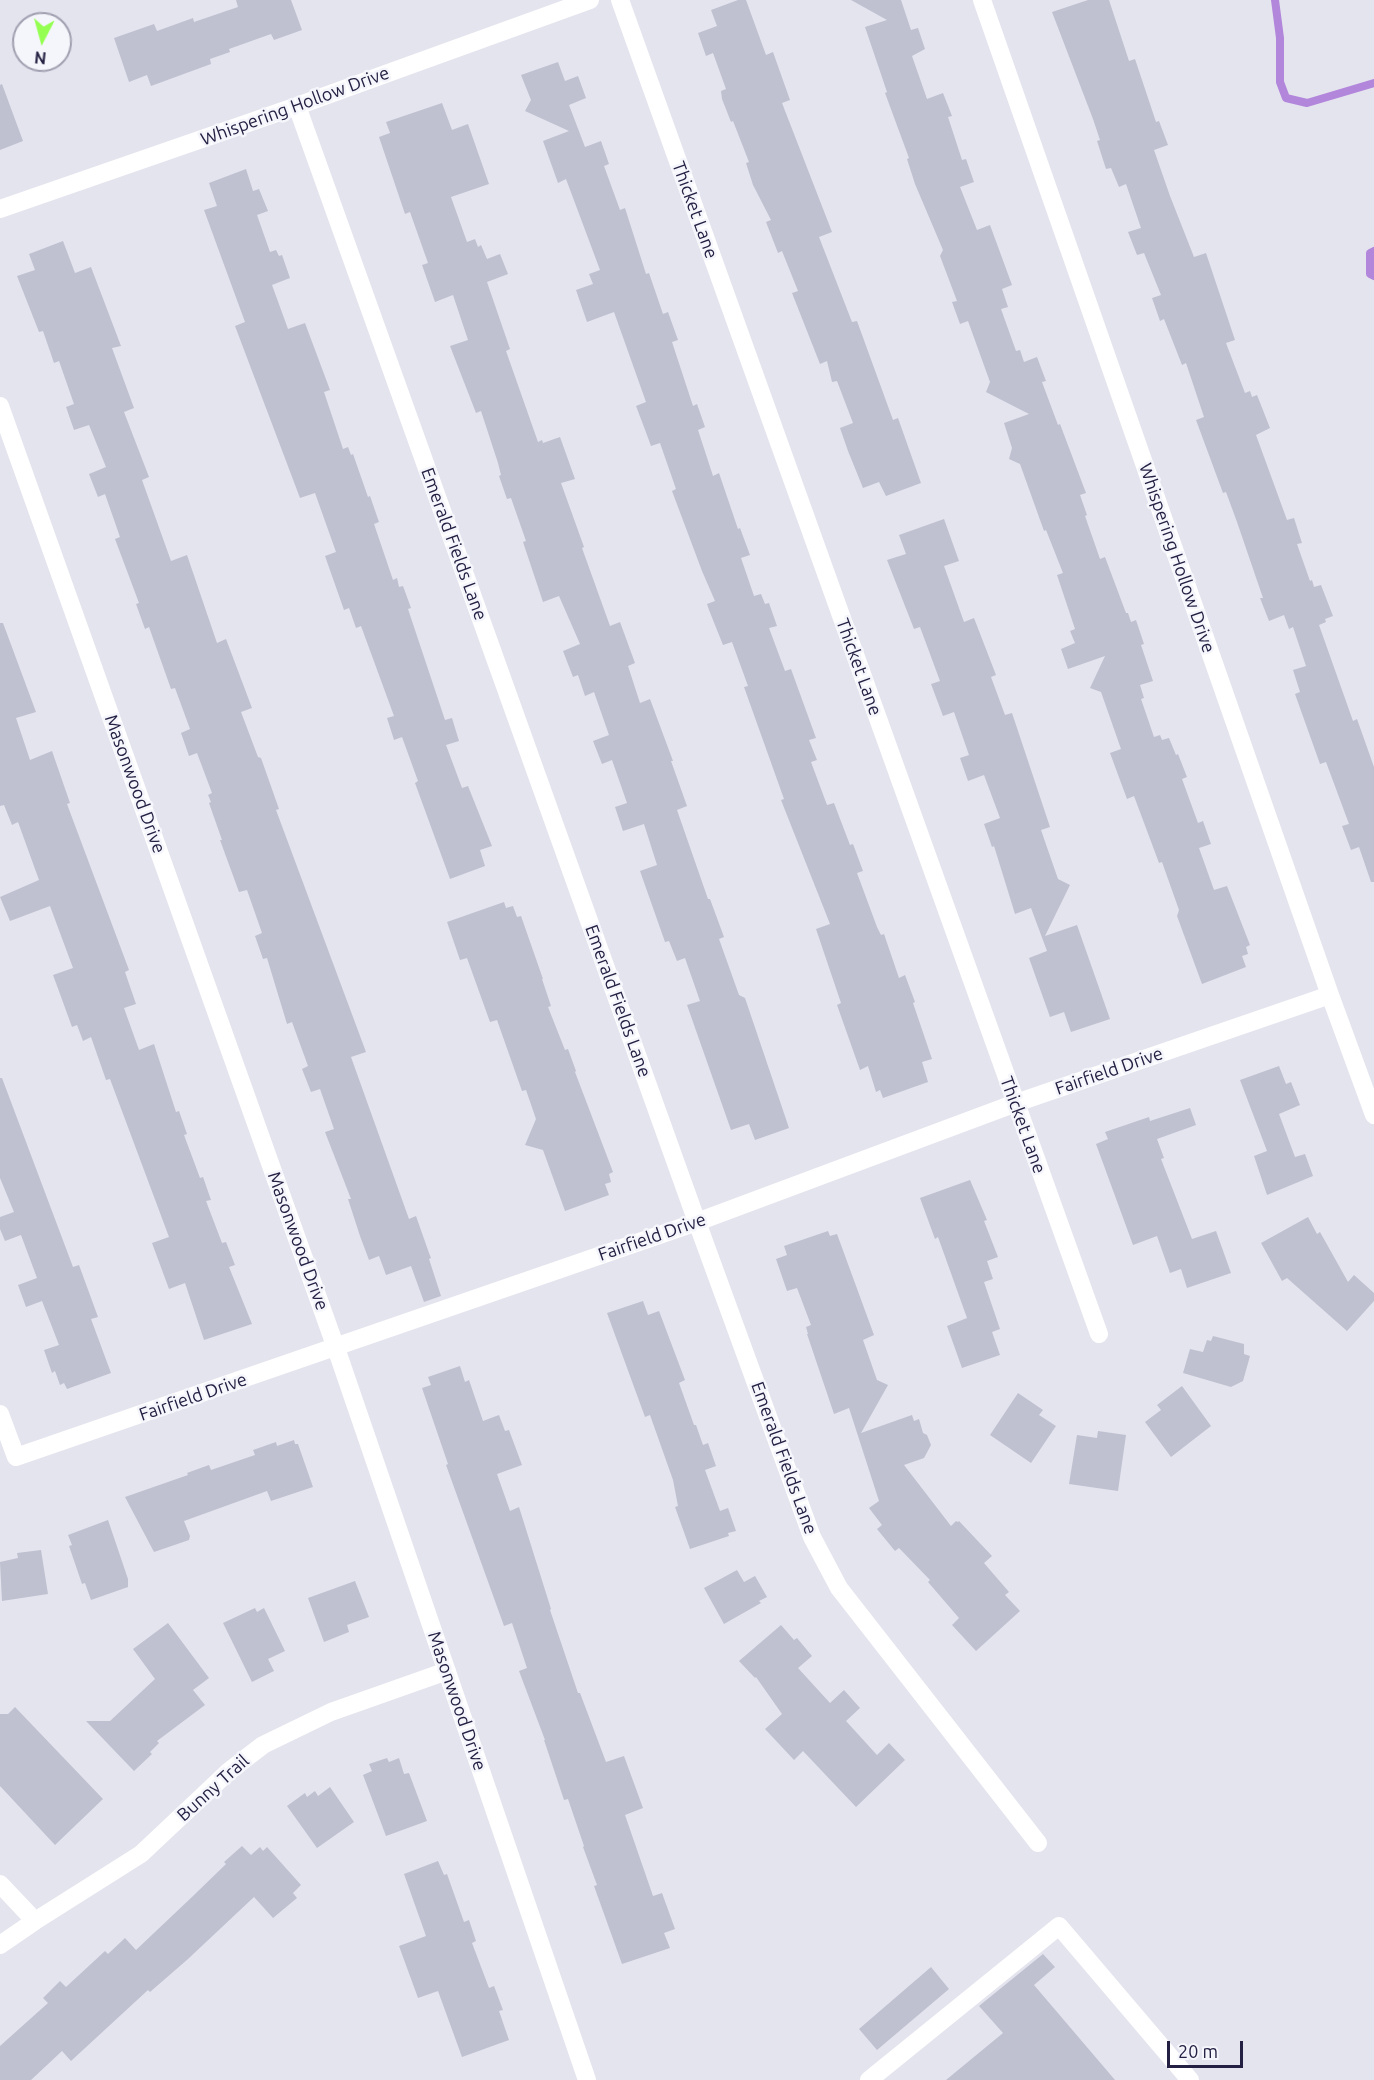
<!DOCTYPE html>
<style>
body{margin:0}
#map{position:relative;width:1374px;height:2080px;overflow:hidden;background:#e4e4ef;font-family:Ubuntu,sans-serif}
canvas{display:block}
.north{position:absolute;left:12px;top:12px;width:60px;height:60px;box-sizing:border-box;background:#f5f6fb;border:2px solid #a1a0b1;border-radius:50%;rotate:186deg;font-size:16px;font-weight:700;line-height:24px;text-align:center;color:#242043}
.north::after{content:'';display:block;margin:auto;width:21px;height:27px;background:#94ff51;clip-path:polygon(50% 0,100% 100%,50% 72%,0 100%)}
.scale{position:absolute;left:1167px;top:2041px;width:76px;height:27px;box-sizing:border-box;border:3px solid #242043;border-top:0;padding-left:8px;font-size:18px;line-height:21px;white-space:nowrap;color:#242043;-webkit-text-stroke:4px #f5f6fb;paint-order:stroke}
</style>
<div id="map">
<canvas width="1374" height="2080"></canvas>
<div class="north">N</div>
<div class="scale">20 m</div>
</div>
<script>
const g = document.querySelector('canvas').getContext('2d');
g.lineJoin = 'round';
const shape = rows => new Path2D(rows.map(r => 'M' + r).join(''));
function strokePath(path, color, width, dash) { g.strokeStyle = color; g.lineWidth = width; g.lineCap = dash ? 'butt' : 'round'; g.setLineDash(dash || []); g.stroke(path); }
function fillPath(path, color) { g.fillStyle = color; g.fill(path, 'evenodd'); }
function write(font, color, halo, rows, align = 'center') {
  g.font = font + ' Ubuntu,sans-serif'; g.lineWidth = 5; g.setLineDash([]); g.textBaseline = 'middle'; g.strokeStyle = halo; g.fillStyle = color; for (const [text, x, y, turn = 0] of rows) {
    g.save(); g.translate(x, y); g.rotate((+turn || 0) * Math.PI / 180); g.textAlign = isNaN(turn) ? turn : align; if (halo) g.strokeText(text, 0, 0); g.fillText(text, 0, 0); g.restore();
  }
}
strokePath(shape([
 [1275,0,1280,38,1280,82,1286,98,1307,103,1374,83],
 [1374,251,1370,253,1370,274,1374,276]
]), '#b286da', 8);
fillPath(shape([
 [236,0,291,0,302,30,274,40,271,34,229,49,230,52,210,59,211,64,151,86,147,75,129,82,114,38,154,24,157,31,193,18,194,22,238,7],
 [738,0,746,0,766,55,773,52,790,100,782,103,832,232,819,237,852,322,857,321,893,420,898,418,921,483,886,496,879,482,863,488,848,451,840,428,853,423,837,381,832,382,827,361,820,364,792,293,798,291,782,251,778,253,766,222,771,220,753,185,746,163,749,162,733,121,731,122,722,99,721,91,726,89,713,53,706,56,698,33,717,26,711,10],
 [851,0,901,0,911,30,918,28,925,49,912,56,927,99,943,93,952,116,948,117,962,160,966,159,974,182,960,187,977,230,990,225,1012,285,1002,289,1008,307,1001,309,1016,351,1020,350,1024,362,1037,357,1046,381,1042,382,1058,425,1060,424,1086,493,1080,495,1087,515,1085,516,1100,559,1105,557,1126,613,1128,613,1131,622,1136,620,1144,644,1141,645,1153,681,1140,685,1144,698,1141,699,1154,737,1160,735,1162,740,1169,738,1176,755,1178,754,1187,777,1182,779,1198,823,1203,821,1211,844,1199,848,1214,890,1227,886,1250,945,1246,947,1248,954,1242,956,1246,967,1202,984,1177,916,1179,910,1162,862,1159,863,1134,796,1127,799,1110,753,1121,749,1101,692,1090,688,1105,656,1068,669,1061,649,1075,643,1070,631,1075,629,1057,575,1063,573,1046,530,1044,531,1020,464,1009,459,1012,448,1004,423,1029,414,986,392,990,382,968,321,960,324,952,302,957,301,940,256,943,250,915,184,907,159,909,158,885,93,887,92,865,27,887,20],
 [1088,0,1109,0,1129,61,1135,59,1156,122,1159,121,1168,145,1154,150,1170,196,1194,257,1206,253,1235,340,1226,343,1245,393,1250,391,1252,397,1257,395,1270,428,1256,435,1287,520,1294,518,1302,543,1297,544,1310,581,1312,580,1314,587,1321,585,1333,616,1325,619,1326,622,1319,625,1353,721,1357,719,1374,767,1374,882,1371,882,1359,847,1351,850,1342,826,1349,824,1326,762,1320,764,1295,694,1300,692,1293,670,1306,666,1293,627,1289,629,1284,615,1269,621,1260,598,1263,598,1237,522,1226,492,1223,493,1196,420,1204,417,1186,363,1182,365,1164,319,1160,321,1152,298,1161,295,1144,253,1137,255,1128,232,1141,228,1126,184,1119,187,1111,168,1106,169,1097,141,1100,140,1093,119,1052,12],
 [558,62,565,81,578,76,586,98,569,105,585,147,601,141,609,164,604,166,620,210,625,208,646,274,649,273,663,314,668,312,678,340,672,342,693,406,697,404,705,427,698,430,713,476,719,473,738,529,740,528,750,555,741,558,754,596,761,594,765,604,769,603,777,626,769,628,785,671,791,669,816,738,809,740,817,760,811,762,827,805,834,803,850,845,853,844,863,871,857,873,877,927,881,935,884,934,899,978,905,975,915,1002,913,1003,932,1059,922,1062,928,1082,883,1098,880,1090,876,1092,868,1066,860,1070,837,1005,841,1003,816,929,830,924,781,800,784,799,744,687,748,686,732,642,723,645,709,610,707,604,715,601,702,571,672,491,676,489,660,443,651,446,644,427,636,406,646,402,614,312,587,322,576,290,593,284,589,274,600,270,566,179,558,183,543,141,569,131,525,111,531,100,521,75],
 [2,84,23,141,0,150,0,85],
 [442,103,452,130,468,124,489,184,451,197,467,242,475,239,478,247,481,245,487,259,500,254,508,274,487,282,510,349,506,351,538,442,542,440,543,443,560,437,575,479,561,483,584,547,582,548,610,626,620,622,635,663,628,666,640,703,650,699,673,761,671,761,687,806,677,810,708,899,710,899,724,937,719,939,739,995,745,998,789,1128,755,1140,749,1124,731,1130,687,1005,700,1001,685,958,677,961,669,941,665,942,640,871,657,865,644,824,623,831,615,807,627,803,612,760,602,764,593,741,609,735,594,692,585,696,578,675,573,677,563,651,580,644,559,596,543,602,523,542,526,541,511,498,507,499,499,476,501,475,498,463,481,411,476,413,450,346,468,340,453,295,435,302,422,265,428,263,410,212,405,214,379,137,390,133,386,122],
 [246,169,253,191,259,189,268,211,257,215,270,252,276,250,279,256,282,255,290,278,272,285,288,329,305,323,330,390,324,392,343,449,348,447,351,455,353,454,368,497,370,496,379,522,374,524,393,580,397,578,399,587,403,586,411,608,408,609,445,720,452,718,459,741,446,745,462,788,468,786,492,846,480,850,485,866,450,879,415,783,418,781,402,737,394,740,387,718,394,716,361,626,356,628,349,608,344,610,325,556,336,552,315,493,300,498,235,326,245,322,204,210,217,206,209,183],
 [63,241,75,273,91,267,121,346,112,348,134,408,124,412,149,477,142,480,171,561,187,555,217,643,226,639,252,708,241,712,258,757,261,758,279,809,276,810,366,1052,351,1057,409,1219,416,1216,429,1253,431,1258,429,1259,441,1296,424,1302,411,1266,386,1275,379,1256,369,1260,360,1236,348,1199,351,1199,325,1132,334,1129,320,1089,311,1092,302,1069,308,1066,292,1022,287,1024,267,958,263,959,255,936,262,933,247,890,239,892,220,840,222,840,209,803,211,802,208,795,212,793,197,753,189,756,181,733,190,729,175,688,171,689,149,627,145,629,136,604,139,603,115,539,120,537,105,494,98,497,89,474,106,467,89,425,74,430,66,407,74,404,59,361,54,363,43,331,39,332,17,276,35,270,29,254],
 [944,519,959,561,944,566,964,622,974,618,996,675,991,677,1005,715,1012,713,1050,827,1041,830,1058,879,1070,885,1045,936,1077,925,1110,1019,1071,1032,1064,1012,1050,1017,1029,958,1047,951,1031,908,1015,914,994,846,992,847,984,824,1000,818,984,775,968,781,960,758,969,755,954,712,943,716,931,684,940,681,920,627,914,629,887,560,906,554,899,535],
 [0,623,3,623,36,712,16,718,30,760,52,751,70,803,67,804,129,970,125,972,136,1004,124,1008,139,1050,154,1044,176,1112,179,1111,187,1134,184,1135,200,1178,203,1177,211,1200,206,1201,222,1243,226,1242,235,1265,229,1267,252,1324,204,1340,185,1283,169,1289,152,1243,169,1237,110,1079,106,1080,91,1037,83,1041,77,1025,72,1027,60,994,53,975,73,968,50,906,10,921,0,897,39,880,18,822,12,825,4,805,0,806],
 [504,902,506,908,513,906,517,917,521,916,543,979,542,979,551,1006,548,1007,565,1050,568,1049,576,1071,575,1072,613,1172,609,1174,611,1182,605,1184,609,1195,565,1211,543,1150,525,1145,536,1119,526,1090,522,1091,497,1020,490,1022,467,958,460,960,447,922],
 [1279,1066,1286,1084,1291,1082,1300,1105,1279,1114,1295,1157,1305,1154,1313,1176,1267,1195,1254,1156,1267,1151,1240,1080],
 [0,1078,2,1078,73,1267,79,1265,98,1317,91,1319,111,1373,67,1389,64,1383,60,1385,55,1371,52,1373,44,1350,59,1345,42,1301,26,1307,18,1285,37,1278,21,1235,5,1241,0,1229,0,1217,14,1212,0,1178],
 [1190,1108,1196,1125,1157,1139,1164,1158,1161,1159,1192,1239,1216,1231,1231,1273,1187,1288,1181,1269,1170,1273,1157,1236,1133,1245,1096,1144,1108,1139,1105,1132,1149,1117,1150,1121],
 [970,1180,987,1220,984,1221,998,1257,987,1261,993,1279,984,1282,1000,1329,992,1332,1000,1355,962,1368,947,1326,967,1318,938,1237,935,1239,920,1198],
 [1308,1217,1317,1234,1320,1232,1348,1282,1354,1275,1374,1293,1374,1301,1347,1331,1287,1278,1282,1281,1261,1243],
 [828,1231,830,1236,837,1234,874,1335,863,1340,877,1380,888,1385,861,1433,912,1415,914,1421,919,1419,923,1433,927,1435,931,1445,924,1458,904,1465,951,1526,956,1521,958,1522,959,1521,992,1556,984,1563,1009,1592,1005,1595,1020,1611,976,1651,952,1625,959,1618,928,1582,930,1580,899,1548,895,1551,877,1529,882,1525,869,1508,879,1501,849,1408,834,1414,807,1334,808,1334,806,1327,811,1325,797,1288,787,1291,776,1259,787,1255,784,1246],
 [643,1301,648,1315,659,1311,685,1380,679,1383,694,1425,696,1425,703,1445,708,1443,716,1466,705,1470,720,1511,728,1508,736,1531,728,1533,729,1536,690,1549,675,1507,678,1506,673,1480,650,1415,645,1417,607,1313],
 [1213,1336,1244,1344,1244,1354,1250,1356,1243,1381,1231,1387,1183,1373,1190,1349,1203,1352,1207,1340,1211,1341],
 [460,1366,465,1382,469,1380,483,1421,499,1415,505,1431,509,1430,522,1465,497,1474,510,1511,519,1507,551,1609,550,1610,578,1693,580,1693,606,1762,624,1756,643,1808,625,1815,653,1896,662,1893,675,1929,664,1933,670,1948,622,1964,594,1886,597,1885,583,1847,584,1846,568,1799,564,1800,544,1740,545,1740,519,1671,527,1668,512,1623,504,1626,446,1465,448,1464,422,1388,431,1385,428,1377],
 [1182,1386,1211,1426,1171,1457,1145,1422,1161,1410,1157,1405],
 [1018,1393,1043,1410,1039,1415,1056,1426,1031,1463,990,1435],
 [1098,1431,1126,1435,1118,1491,1069,1484,1077,1435,1097,1438],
 [294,1440,295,1444,298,1444,313,1487,271,1501,267,1491,184,1521,190,1536,189,1540,154,1552,125,1497,188,1475,187,1473,209,1465,211,1470,255,1455,253,1450,276,1442,277,1446],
 [108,1520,128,1579,128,1587,91,1600,85,1583,82,1584,69,1546,72,1545,68,1535],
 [41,1550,48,1594,2,1601,0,1562,18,1558,17,1553],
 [737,1570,744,1582,755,1576,767,1597,759,1601,761,1603,724,1624,704,1588],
 [355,1581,369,1617,347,1625,349,1632,324,1642,308,1598],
 [255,1608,257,1612,264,1608,285,1651,268,1659,274,1671,252,1682,223,1623],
 [168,1623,209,1678,193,1690,205,1705,157,1741,159,1743,150,1752,152,1754,134,1771,86,1721,110,1721,155,1679,133,1649],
 [781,1625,794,1640,797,1638,812,1656,798,1668,830,1703,844,1690,860,1708,846,1721,877,1755,889,1743,905,1760,856,1807,803,1751,794,1760,765,1729,782,1714,756,1677,755,1678,739,1661],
 [15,1707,103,1799,55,1845,0,1786,0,1714,8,1714],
 [387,1758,389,1762,399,1758,404,1774,409,1773,427,1821,386,1836,363,1775,372,1771,369,1764],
 [330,1787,354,1822,317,1848,287,1806,305,1793,307,1797,315,1791,318,1796],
 [242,1846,251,1855,260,1847,263,1851,267,1847,301,1885,293,1893,297,1898,273,1918,254,1897,188,1959,150,1992,148,1990,71,2061,62,2051,31,2080,0,2080,0,2046,48,2003,43,1998,60,1981,66,1987,105,1951,108,1954,125,1938,136,1950,193,1896,226,1864,224,1862],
 [438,1861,444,1875,447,1874,464,1922,469,1920,476,1941,472,1943,489,1988,494,1986,503,2010,499,2011,509,2040,462,2057,438,1991,418,1998,399,1946,426,1936,404,1874],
 [1043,1954,1055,1967,1034,1985,1115,2080,946,2080,1003,2033,979,2006],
 [931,1967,949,1989,877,2050,859,2029]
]), '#bfc1d0');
strokePath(shape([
 [620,0,1099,1334],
 [982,0,1330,995,1374,1115],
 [297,106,697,1222,812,1537,839,1588,1038,1843],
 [0,209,297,106,590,0],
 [0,406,336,1348,587,2080],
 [0,1414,16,1457,697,1222,1016,1103,1330,995],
 [0,1884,35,1921],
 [0,1945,35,1921,141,1854,228,1772,263,1745,331,1712,447,1671],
 [869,2080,1059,1926,1190,2080]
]), '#fff', 18);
write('18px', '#242043', '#f5f6fb', [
 ["Whispering Hollow Drive",295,106,-20],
 ["Thicket Lane",695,210,70],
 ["Emerald Fields Lane",454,544,70],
 ["Whispering Hollow Drive",1177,558,71],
 ["Thicket Lane",859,667,70],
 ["Masonwood Drive",135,784,70],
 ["Emerald Fields Lane",618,1001,70],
 ["Fairfield Drive",1109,1071,-19],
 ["Thicket Lane",1023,1125,70],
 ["Fairfield Drive",652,1237,-19],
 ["Masonwood Drive",298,1241,70],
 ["Fairfield Drive",193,1397,-19],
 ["Emerald Fields Lane",784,1458,70],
 ["Masonwood Drive",457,1701,71],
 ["Bunny Trail",213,1788,-42]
]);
</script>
